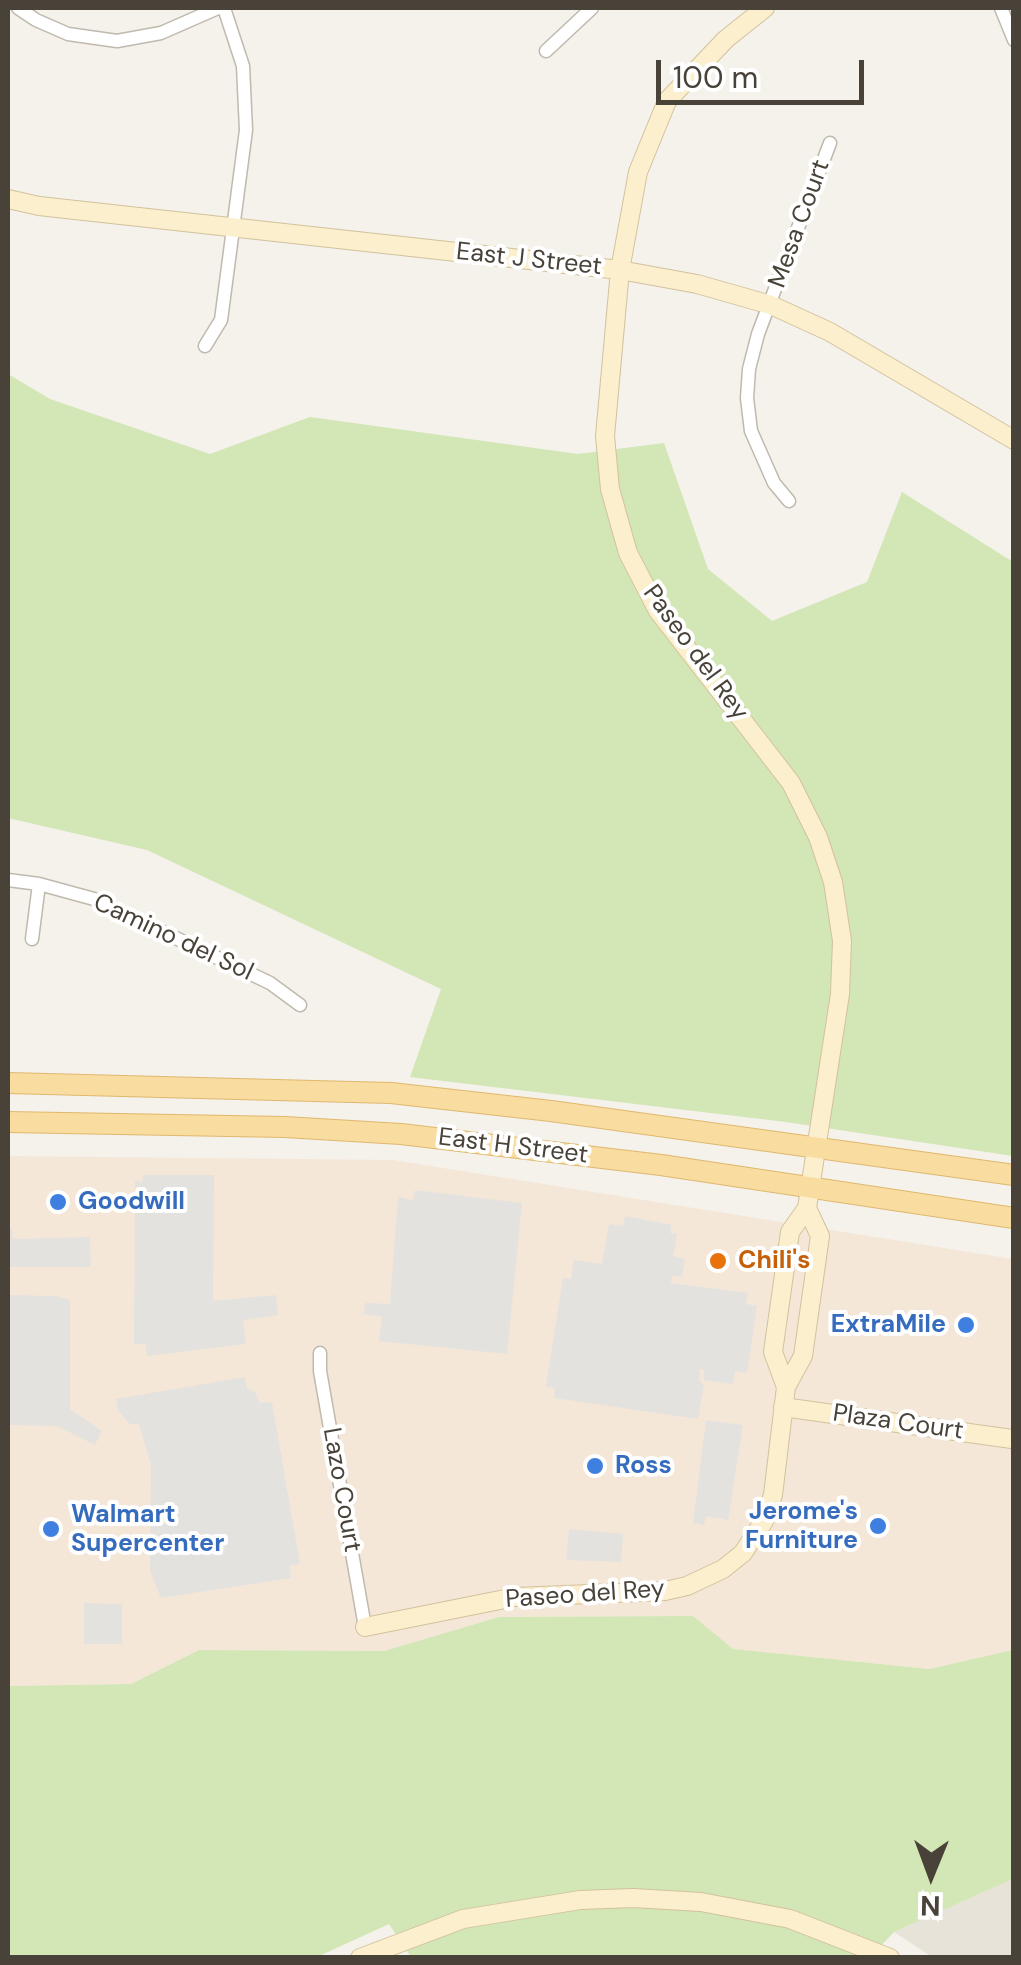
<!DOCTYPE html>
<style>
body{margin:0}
#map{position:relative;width:1021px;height:1965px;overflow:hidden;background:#f5f1eb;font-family:"DM Sans",sans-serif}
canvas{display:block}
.frame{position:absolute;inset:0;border:10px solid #494239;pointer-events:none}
.north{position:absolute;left:881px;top:1825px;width:100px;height:100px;-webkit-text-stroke:8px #fff;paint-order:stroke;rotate:181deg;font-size:28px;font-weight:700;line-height:40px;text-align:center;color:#494239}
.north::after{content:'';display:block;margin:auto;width:35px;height:45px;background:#494239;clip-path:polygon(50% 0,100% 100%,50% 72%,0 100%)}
.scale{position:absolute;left:656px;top:60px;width:208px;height:45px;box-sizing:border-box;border:5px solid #494239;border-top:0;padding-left:12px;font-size:30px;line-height:35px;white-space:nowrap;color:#494239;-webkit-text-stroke:8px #fff;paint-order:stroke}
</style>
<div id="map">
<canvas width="1021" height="1965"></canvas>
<div class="frame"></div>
<div class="north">N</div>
<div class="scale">100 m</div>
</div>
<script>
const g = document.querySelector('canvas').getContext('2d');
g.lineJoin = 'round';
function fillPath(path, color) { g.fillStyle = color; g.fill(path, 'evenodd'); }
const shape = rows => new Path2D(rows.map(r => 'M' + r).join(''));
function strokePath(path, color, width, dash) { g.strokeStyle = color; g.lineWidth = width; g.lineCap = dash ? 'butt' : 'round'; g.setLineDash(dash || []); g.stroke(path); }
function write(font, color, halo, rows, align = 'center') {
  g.font = font + ' "DM Sans",sans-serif'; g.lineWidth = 8; g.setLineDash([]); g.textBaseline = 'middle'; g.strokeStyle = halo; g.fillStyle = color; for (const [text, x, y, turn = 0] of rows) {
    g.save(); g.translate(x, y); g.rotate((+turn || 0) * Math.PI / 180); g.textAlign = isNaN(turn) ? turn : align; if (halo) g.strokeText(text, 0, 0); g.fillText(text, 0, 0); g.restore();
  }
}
fillPath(shape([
 [1013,1879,1013,1957,932,1957,894,1932]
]), '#e8e3d9');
fillPath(shape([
 [8,1156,393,1160,1013,1259,1013,1650,929,1669,732,1649,693,1616,499,1617,384,1651,199,1650,131,1684,8,1686]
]), '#f5e7d8');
fillPath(shape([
 [8,374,50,399,210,454,310,417,578,454,664,443,708,569,772,621,867,582,902,492,1013,562,1013,1156,786,1122,410,1077,441,989,147,850,8,818],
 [693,1616,733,1649,929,1669,1013,1650,1013,1879,894,1932,870,1957,411,1957,389,1924,317,1957,8,1957,8,1686,131,1684,199,1650,384,1651,499,1617]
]), '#d3e6b6');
fillPath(shape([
 [143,1175,214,1175,213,1301,276,1295,278,1315,243,1320,246,1344,147,1356,145,1344,134,1344,135,1181,142,1182],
 [415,1190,522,1203,507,1354,379,1341,382,1317,364,1314,365,1303,390,1304,398,1197,413,1200],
 [625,1216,672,1225,670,1233,677,1234,673,1256,685,1259,682,1277,672,1276,671,1283,748,1293,746,1304,757,1306,747,1373,735,1371,733,1384,704,1380,704,1370,700,1369,699,1380,704,1385,698,1419,554,1398,555,1388,546,1386,563,1278,571,1279,574,1260,602,1264,609,1224,623,1226],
 [8,1229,12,1229,13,1239,90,1237,91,1267,8,1267],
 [8,1295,56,1296,70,1300,70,1409,102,1431,95,1445,57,1426,8,1425],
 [245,1377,247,1388,255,1392,260,1403,272,1402,300,1564,290,1566,291,1578,161,1598,150,1571,151,1465,139,1424,130,1424,118,1410,116,1399],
 [706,1420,743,1425,728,1520,706,1516,704,1525,693,1523],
 [569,1529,623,1534,621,1562,566,1560],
 [84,1603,122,1604,122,1644,84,1644]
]), '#e4e2df');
const street = shape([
 [18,8,36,20,68,34,117,41,161,33,218,8],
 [1001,8,1014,40],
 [546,51,592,8],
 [205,346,221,320,246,130,243,66,224,8],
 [789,501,774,483,751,431,747,398,749,369,758,334,830,143],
 [8,880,39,884,94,899,270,983,300,1005],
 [32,939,39,884],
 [320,1353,320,1371,365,1627]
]);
const secondary = shape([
 [765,8,726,39,667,101,638,172,620,270,605,436,610,489,628,553,658,611,791,783,818,837,833,882,842,941,840,994,807,1208,790,1232,773,1352,786,1387],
 [8,199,39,206,620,270,697,284,771,305,830,332,1014,440],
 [783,1407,1012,1439],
 [365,1627,515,1597,665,1591,687,1586,723,1569,743,1553,764,1521,773,1495,786,1387,803,1356,820,1236,807,1208],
 [360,1958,463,1919,580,1900,633,1898,701,1902,790,1919,890,1958]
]);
const primary = shape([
 [8,1083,391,1093,551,1111,1014,1175],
 [8,1122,285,1127,401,1134,661,1165,1014,1218]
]);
strokePath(street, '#c0b9ae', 15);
strokePath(secondary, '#d2c29d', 20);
strokePath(primary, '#dfb86f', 22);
strokePath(street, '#fff', 12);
strokePath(secondary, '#fcefce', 18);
strokePath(primary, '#f9dc9f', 20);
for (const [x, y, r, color] of [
 [58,1202,10,"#3f7fe0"],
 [718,1261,10,"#e8710a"],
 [966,1325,10,"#3f7fe0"],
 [595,1466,10,"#3f7fe0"],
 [878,1526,10,"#3f7fe0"],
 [51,1529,10,"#3f7fe0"]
]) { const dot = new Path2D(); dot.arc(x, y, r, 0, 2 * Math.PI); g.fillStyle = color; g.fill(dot); strokePath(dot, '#fff', 4); }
write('25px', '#494239', '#fff', [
 ["Mesa Court",800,224,-70],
 ["East J Street",529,260,6],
 ["Paseo del Rey",695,653,54],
 ["Camino del Sol",173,938,25],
 ["East H Street",513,1147,7],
 ["Plaza Court",898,1423,8],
 ["Lazo Court",341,1490,80],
 ["Paseo del Rey",585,1595,-4]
]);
write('bold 25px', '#366cbe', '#fff', [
 ["Goodwill",78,1202],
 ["ExtraMile",946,1325,"right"],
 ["Ross",615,1466],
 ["Jerome's",858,1512,"right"],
 ["Furniture",858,1541,"right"],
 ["Walmart",71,1515],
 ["Supercenter",71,1544]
], 'left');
write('bold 25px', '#c56008', '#fff', [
 ["Chili's",738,1261]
], 'left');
</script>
